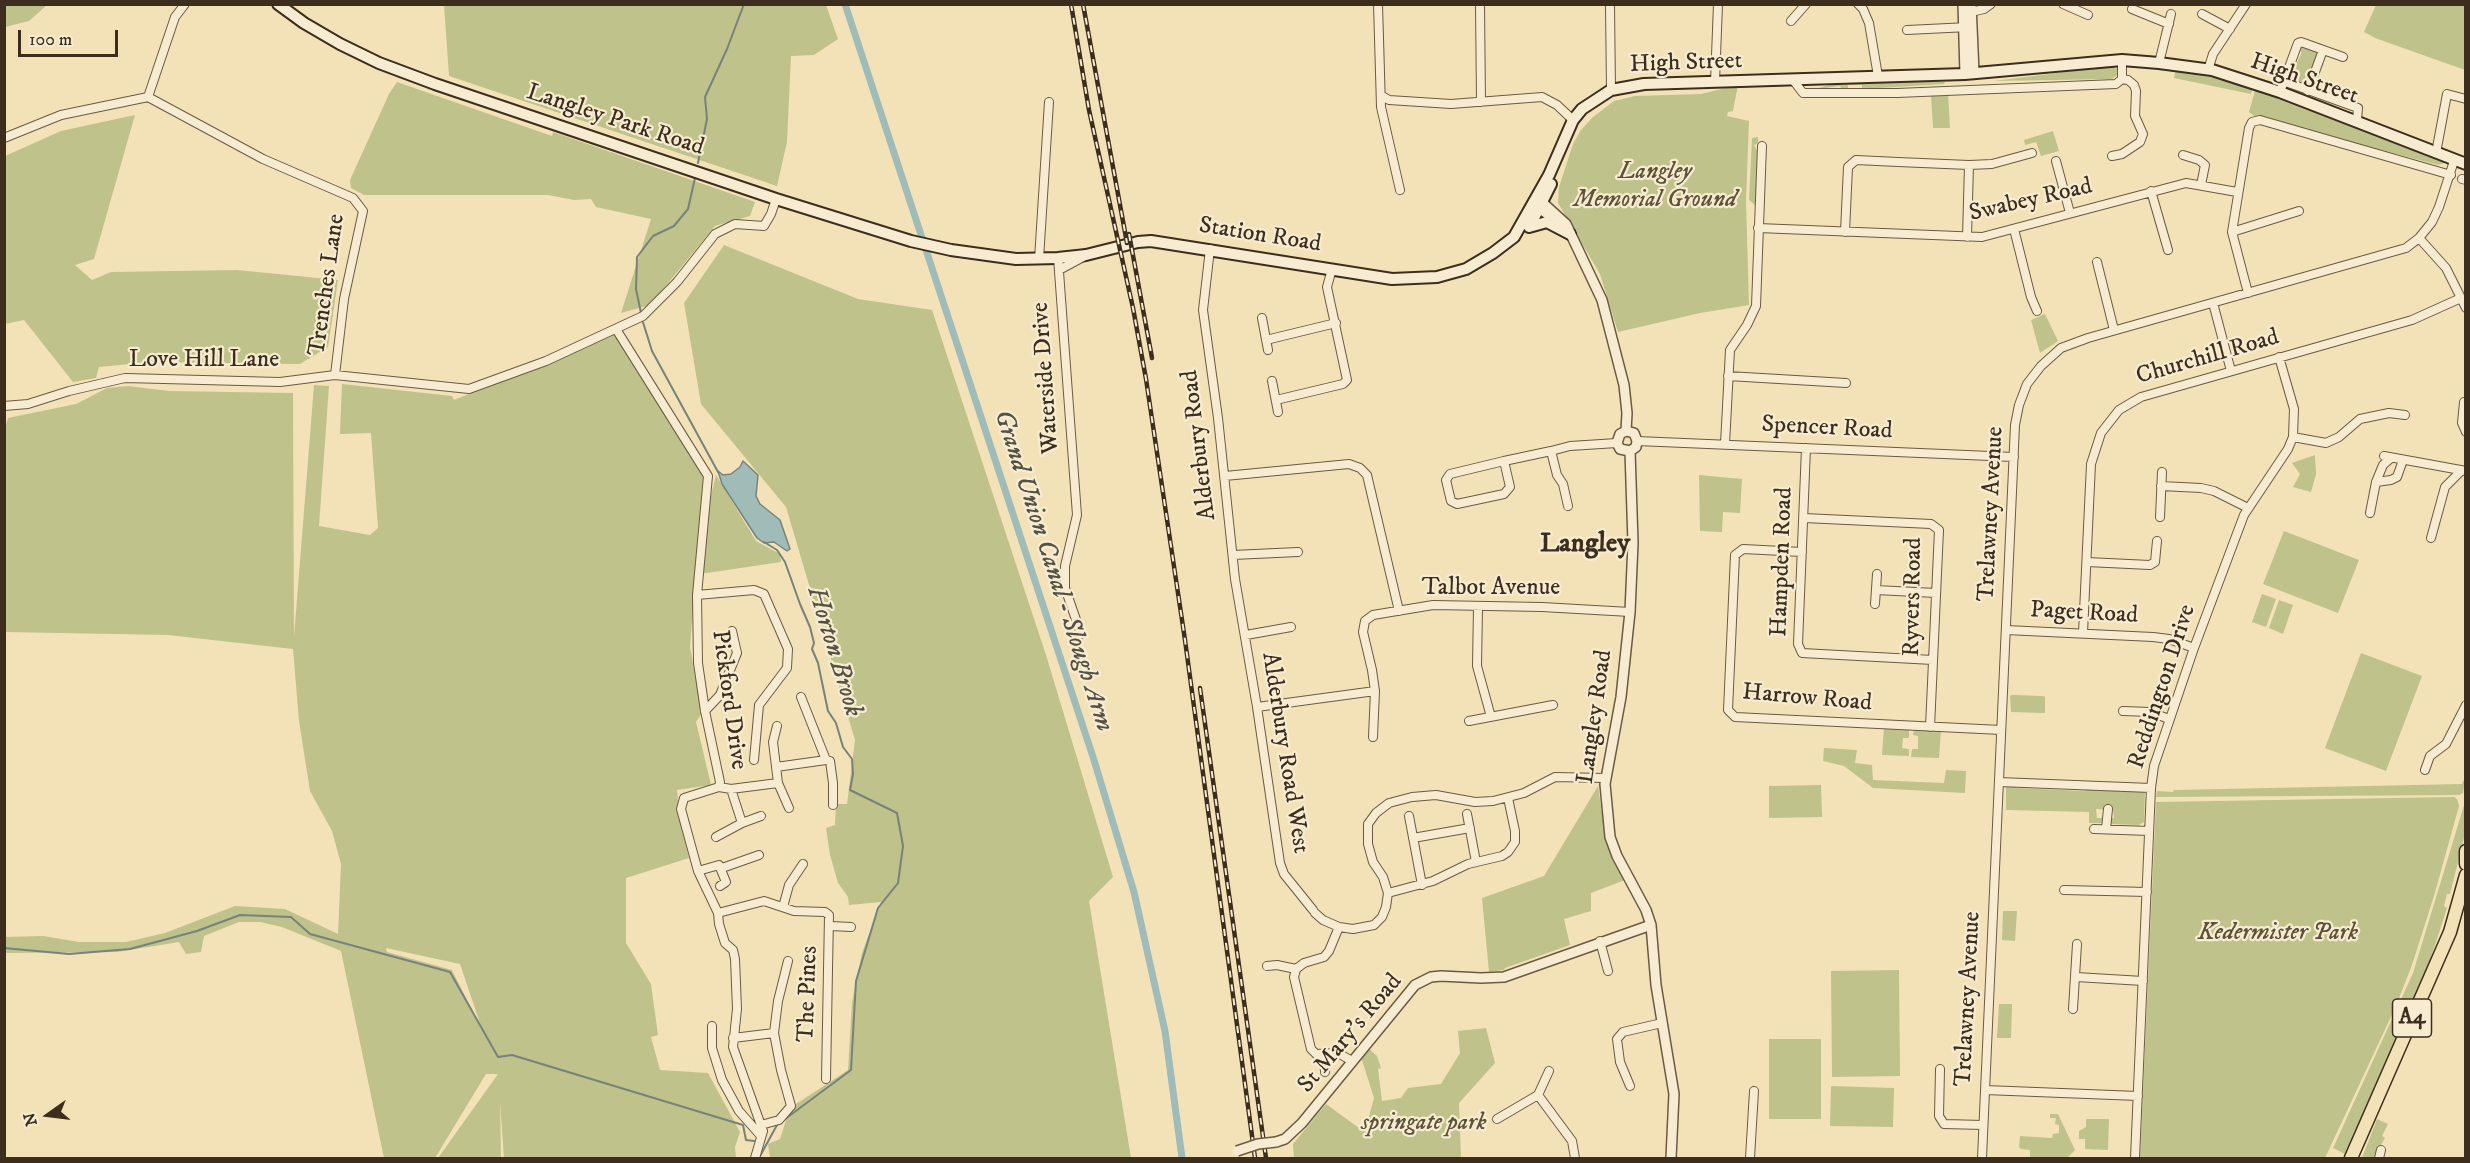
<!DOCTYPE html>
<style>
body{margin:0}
#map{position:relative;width:2470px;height:1163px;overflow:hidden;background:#f3e2b8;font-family:"IM FELL DW Pica",serif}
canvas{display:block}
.frame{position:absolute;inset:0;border:6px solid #3c2d1c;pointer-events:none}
.north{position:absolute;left:18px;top:1085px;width:60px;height:60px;-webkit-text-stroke:4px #f7ecd1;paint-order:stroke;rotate:256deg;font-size:16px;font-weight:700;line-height:24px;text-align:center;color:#3c2d1c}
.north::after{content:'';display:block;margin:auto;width:21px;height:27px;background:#3c2d1c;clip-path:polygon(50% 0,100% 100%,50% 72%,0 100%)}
.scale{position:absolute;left:18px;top:30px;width:100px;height:27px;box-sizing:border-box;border:3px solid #3c2d1c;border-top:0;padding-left:8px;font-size:18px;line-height:21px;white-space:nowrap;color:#3c2d1c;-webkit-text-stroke:4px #f7ecd1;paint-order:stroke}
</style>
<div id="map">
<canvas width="2470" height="1163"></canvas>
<div class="frame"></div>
<div class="north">N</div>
<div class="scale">100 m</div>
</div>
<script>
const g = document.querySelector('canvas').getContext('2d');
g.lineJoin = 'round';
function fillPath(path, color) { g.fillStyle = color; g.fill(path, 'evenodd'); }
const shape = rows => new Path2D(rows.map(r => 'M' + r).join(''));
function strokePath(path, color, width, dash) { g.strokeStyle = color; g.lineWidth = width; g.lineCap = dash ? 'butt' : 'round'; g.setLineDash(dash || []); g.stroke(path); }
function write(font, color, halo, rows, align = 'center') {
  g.font = font + ' "IM FELL DW Pica",serif'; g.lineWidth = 4.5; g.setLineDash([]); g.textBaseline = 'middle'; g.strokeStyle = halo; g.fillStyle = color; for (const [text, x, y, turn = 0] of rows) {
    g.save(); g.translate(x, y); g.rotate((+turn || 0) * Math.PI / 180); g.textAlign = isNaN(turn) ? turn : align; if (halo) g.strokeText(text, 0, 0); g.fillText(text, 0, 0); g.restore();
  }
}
fillPath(shape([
 [5,4,47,4,47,5,29,21,5,27],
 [444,5,826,5,838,39,814,55,791,56,787,142,777,186,449,76],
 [2376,5,2465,5,2465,70,2375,38,2364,32],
 [2300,46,2320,52,2306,85,2288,79,2290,67,2294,69,2302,52,2297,50],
 [2113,66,2118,69,2119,74,2112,79,1994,81],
 [2176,69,2253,87,2251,94,2174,78],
 [1851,79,1945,82,1944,84,1862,89,1862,85,1848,85,1848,90,1842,90,1840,86,1825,88,1825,92,1811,90],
 [397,82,552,136,553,132,755,202,750,216,715,226,650,305,621,313,651,219,596,207,591,199,574,200,548,195,364,195,351,188,350,180,389,94],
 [1738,85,1733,111,1728,112,1727,116,1749,121,1746,201,1749,305,1700,313,1618,332,1600,274,1558,203,1559,187,1573,144,1581,130,1593,117,1614,101,1635,96,1701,94],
 [2256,87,2424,153,2445,163,2438,165,2254,116,2249,112],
 [1948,93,1950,128,1933,128,1931,95],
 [135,115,94,259,75,265,92,280,111,272,237,270,338,280,328,347,300,364,151,362,99,367,96,378,73,382,24,320,5,324,5,156,61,131],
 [2053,131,2059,151,2041,156,2036,142,2025,145,2024,140],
 [1758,137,1758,143,1754,145,1758,153,1756,206,1749,200,1752,138],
 [724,245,858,299,932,310,1046,655,1113,877,1089,901,1131,1158,770,1158,768,1144,780,1139,790,1108,848,1070,852,1002,862,953,881,902,849,905,848,897,838,883,830,855,826,828,835,825,836,804,847,804,855,740,786,507,701,404,684,303],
 [2045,314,2058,341,2040,353,2031,320],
 [616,334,703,477,690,647,702,713,696,722,711,785,677,790,680,821,689,858,626,878,626,943,651,984,658,1035,651,1037,660,1070,708,1073,740,1132,735,1147,736,1158,504,1158,500,1102,501,1158,438,1158,498,1074,486,1074,435,1158,384,1158,341,951,282,927,260,922,239,922,204,936,201,952,186,954,179,942,117,952,5,953,5,937,43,936,79,942,126,942,165,933,235,906,285,909,338,934,341,864,332,831,310,791,299,721,293,649,168,635,5,632,4,432,8,418,76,404,107,388,128,386,169,391,293,393,294,637,314,385,329,386,319,526,370,535,378,528,371,433,340,434,342,384,452,396,454,400],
 [386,948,460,964,483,1032,452,970,387,952],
 [2315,455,2316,474,2311,492,2293,487,2300,474,2292,463],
 [716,475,756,541,780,554,781,562,700,574,708,508],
 [1699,475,1742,479,1740,513,1723,512,1722,532,1700,531],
 [2284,531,2359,560,2338,613,2263,584],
 [2262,594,2276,599,2266,627,2252,622],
 [2279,600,2293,605,2283,634,2269,628],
 [2361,653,2422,676,2386,771,2325,748],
 [2012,695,2043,696,2045,697,2045,713,2011,712,2010,696],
 [1884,727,1909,727,1909,738,1903,738,1902,748,1909,749,1909,756,1882,755],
 [1914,728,1941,730,1939,758,1911,757,1912,749,1918,749,1918,736,1913,735],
 [1824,748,1857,750,1855,763,1872,765,1873,780,1944,783,1946,770,1966,771,1965,793,1873,788,1844,766,1823,761],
 [2465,780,2463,793,2459,795,2156,797,2157,791,2173,792,2174,790,2462,784,2463,781],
 [2016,784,2017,788,2085,791,2086,786,2140,787,2145,792,2144,822,2139,825,2112,824,2108,818,2114,818,2113,810,2096,809,2097,818,2104,818,2102,823,2089,823,2089,812,2006,810,2006,785],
 [1821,785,1822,817,1769,818,1769,786],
 [1598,786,1606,841,1612,859,1625,880,1591,893,1591,911,1564,919,1570,945,1505,968,1504,970,1489,972,1482,898,1544,876],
 [2454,797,2457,799,2459,806,2434,896,2412,965,2396,1006,2325,1158,2140,1158,2156,802],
 [2465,802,2465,834,2450,894,2447,894,2444,906,2447,908,2436,942,2423,981,2345,1154,2333,1148,2413,973],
 [2003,911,2017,911,2015,941,2002,940],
 [1899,970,1900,1076,1832,1077,1831,971],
 [1999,1004,2012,1004,2011,1038,1997,1038],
 [1486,1028,1495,1063,1459,1103,1461,1158,1294,1158,1293,1144,1326,1104,1359,1128,1368,1120,1374,1098,1361,1057,1368,1048,1377,1056,1381,1068,1378,1069,1382,1101,1401,1098,1408,1088,1441,1084,1460,1053,1458,1031],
 [1769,1039,1821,1039,1821,1119,1769,1119],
 [1831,1086,1894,1088,1893,1127,1830,1126],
 [2050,1114,2058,1114,2075,1150,2067,1158,2030,1158,2030,1150,2021,1149,2019,1147,2020,1136,2052,1138,2053,1134,2059,1133,2059,1125,2055,1124,2056,1118,2050,1118],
 [2086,1119,2109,1119,2108,1150,2085,1149,2085,1139,2079,1139,2079,1131,2086,1127],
 [2377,1119,2388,1124,2382,1136,2385,1138,2373,1158,2362,1158]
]), '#bfc28b');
const water = shape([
 [743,461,758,475,756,496,760,504,780,520,790,549,787,551,774,542,764,543,757,538,722,484,718,471,723,475,731,474,740,467,743,461]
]);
fillPath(water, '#9fbcb9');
strokePath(water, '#77837a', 1.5);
strokePath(shape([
 [698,163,707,119,705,97,727,49,744,4],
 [641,313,636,289,637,257,653,236,674,226,688,209,695,178],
 [642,319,652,351,718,472],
 [4,948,69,954,130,949,197,931,240,915,291,917,310,934,450,972,498,1057,512,1055,743,1125,746,1140,754,1141],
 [759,1158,777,1125,851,1070,856,981,878,908,898,883,903,846,897,813,850,790,853,774,852,759,843,747,836,723,828,711,818,663,812,649,814,643,810,627,800,604,785,562,777,550,764,542]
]), '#77837a', 2);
strokePath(shape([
 [845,4,1094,760,1134,892,1165,1031,1182,1158]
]), '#9fbcb9', 7);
const minor = shape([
 [1378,4,1381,107,1400,190],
 [1480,4,1481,102],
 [1610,4,1611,90],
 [1858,4,1863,9,1869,23,1878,76],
 [2063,4,2088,15],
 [2132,9,2169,24],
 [1967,13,1984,9,1991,4],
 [2202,14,2230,29],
 [1791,21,1806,4],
 [1907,30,1969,27],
 [2159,63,2171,14],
 [2208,70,2213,54,2246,4],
 [1793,80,1803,93,1897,93,2116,84,2122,79,2122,60],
 [2283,81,2358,108,2357,120],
 [1715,82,1718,4],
 [2308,91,2323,50],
 [2280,92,2298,43,2301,42,2343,57],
 [1382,96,1389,100,1451,104,1542,97,1557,105,1573,120],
 [148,97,263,159,353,198,363,211,344,299,335,375],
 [148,97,175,17,185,4],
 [4,138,61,115,148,97],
 [2436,153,2447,94,2466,99],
 [2183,155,2199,160,2205,165,2201,185],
 [2112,156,2122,154,2140,142,2143,134,2135,116,2136,91,2134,85,2128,80,2122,79],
 [2056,161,2070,213],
 [1969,165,1992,164,2032,153],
 [2462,179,2466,180],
 [2151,191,2168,250],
 [1758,228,1982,237,2186,183,2237,192],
 [2014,229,2031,297,2037,311],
 [1845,232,1848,167,1856,160,1898,162,1969,165,1967,237],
 [2232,232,2299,211],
 [2419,238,2446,268,2466,308],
 [1210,249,1203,310,1218,418,1235,579,1257,707,1280,863,1284,874,1313,910],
 [1058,258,1077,515,1065,566,1065,588,1081,634],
 [1039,259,1049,102],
 [2097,262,2114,330],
 [1059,270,1085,256],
 [2248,293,2232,232,2249,128,2252,122,2260,120,2451,175],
 [2213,303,2231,371],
 [1262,318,1268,350],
 [616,329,708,476,697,595,698,663,705,711,720,782,719,787],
 [1266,340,1336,323],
 [1728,376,1846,383],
 [1272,381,1278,412],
 [1276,400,1343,384,1347,380,1327,287,1332,269],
 [2464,402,2462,423,2466,432],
 [4,406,28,404,69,391,125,378,280,382,335,375,469,389,546,361,643,316,677,282,715,234,735,224,764,226,771,214,776,199],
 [2293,437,2326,443,2339,437,2360,419,2389,413,2405,415],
 [1637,441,2014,457],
 [1725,444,1730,350,1747,325,1756,306,1762,146],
 [1806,448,1798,644,1802,653,1933,660],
 [1551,451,1557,475,1563,484,1568,506],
 [2384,456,2466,471],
 [1504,461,1510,487,1504,494,1457,504,1451,501,1446,480,1450,474,1504,461,1551,451,1570,446,1617,443],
 [1225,476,1349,464,1360,468,1367,475,1399,611],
 [2376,482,2391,480,2397,477,2403,460],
 [2161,486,2201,488,2214,491,2248,508],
 [2370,513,2376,482,2383,465,2391,458],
 [2160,517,2162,472],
 [1804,518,1931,524,1939,530,1930,727],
 [2431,538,2445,487,2461,471],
 [1802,552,1743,549,1735,555,1728,710,1735,717,2001,730],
 [1233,555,1298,552],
 [2087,562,2150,565,2155,562,2157,541],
 [1876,590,1936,593],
 [697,595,754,590,764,594,788,649,787,668,759,705,754,760],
 [1875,604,1877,574],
 [1478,607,1477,666,1491,717],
 [2006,630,2153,637,2169,639,2194,648],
 [2083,633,2091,464,2101,433,2119,410,2141,397,2412,320,2461,298],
 [1246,635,1291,627],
 [801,697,826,760,830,761,833,783,833,805],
 [1257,707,1375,691],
 [705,711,720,695,737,653,732,631],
 [2123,711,2150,712,2169,719],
 [1469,721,1553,705],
 [777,726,773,742,778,783],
 [1373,737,1375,691,1372,670,1363,632,1365,621,1373,615,1433,605,1542,607,1630,612],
 [776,767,826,760],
 [2425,770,2430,756,2446,744,2466,705],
 [1999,782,2151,788],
 [719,787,684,798,681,809,698,871,718,913,719,924,725,943,733,950,735,959,737,1009,733,1047,763,1131,755,1158],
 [719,787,731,789,778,783,789,808],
 [731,789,742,823,761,816],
 [1467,814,1476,862],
 [1409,816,1422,885],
 [2094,829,2149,831],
 [2106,829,2108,809],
 [716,837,742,823],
 [1413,838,1470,828],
 [722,868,759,855],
 [698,871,719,865,726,882,720,886],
 [2064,890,2147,892],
 [1388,893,1433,881,1468,864,1502,856,1508,852,1515,842,1515,831,1508,798],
 [783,907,789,885,803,864],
 [718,913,764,901,794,911,825,912,829,915,826,1079],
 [1315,913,1323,920,1339,927,1353,929,1374,925,1382,917,1386,907,1388,893,1383,877,1373,862,1368,844,1368,824,1376,813,1389,803,1412,797,1436,795,1475,802,1493,801,1524,793,1555,777,1605,778],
 [831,926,851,927],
 [1339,927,1329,951,1324,957,1304,963,1296,969,1294,977,1311,1049,1316,1054,1338,1053,1352,1061],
 [1600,941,1608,971],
 [1267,966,1277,965,1296,969],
 [2076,977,2143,981],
 [2073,1009,2077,944],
 [712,1026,712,1048,722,1080,739,1111,761,1136],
 [733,1038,774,1033],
 [1324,1055,1325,1072],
 [1940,1069,1939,1116,1944,1124,1983,1125],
 [1630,1086,1620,1062,1617,1039,1623,1032,1662,1023],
 [1985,1090,2138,1096],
 [1538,1095,1549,1071],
 [1497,1119,1538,1095,1572,1141,1575,1158],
 [761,1125,779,1120,791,1106,781,1070,774,1033,778,1001,788,961],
 [1750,1158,1754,1091],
 [1982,1158,2015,425,2019,405,2027,384,2041,366,2061,348,2088,338,2406,248,2419,238,2432,222,2439,207,2454,161],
 [2135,1158,2151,788,2154,766,2194,648,2244,515,2288,449,2293,437,2294,409,2279,357],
 [2379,1158,2381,1150]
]);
const tertiary = shape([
 [1963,4,1965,74],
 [1971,4,1974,73],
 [1537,203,1543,203,1566,224,1602,300,1624,385,1627,413,1626,431],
 [1535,205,1560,224],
 [1626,431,1620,434,1617,443,1620,449,1630,451],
 [1626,431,1634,433,1637,441,1636,447,1630,451],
 [1630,451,1633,543,1630,612,1621,697,1605,784,1610,837,1617,856,1646,910,1651,925,1656,985,1674,1094,1671,1158],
 [1276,1142,1285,1139,1302,1123,1415,985,1431,977,1441,976,1481,978,1504,977,1651,925]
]);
const secondary = shape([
 [278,4,304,23,340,44,379,63,435,84,776,199,911,241,951,250,1016,259,1058,258,1086,255,1138,242,1151,241,1392,279,1437,277,1466,269,1493,253,1514,237,1549,175,1573,120,1582,109,1611,90,1644,84,1965,74,2122,60,2159,63,2212,70,2280,92,2466,164],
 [1530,226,1551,184],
 [1529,227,1547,222,1570,234]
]);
const primary = shape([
 [2466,851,2466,864],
 [2351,1158,2450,932,2466,875]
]);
strokePath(minor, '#6a5a43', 10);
strokePath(tertiary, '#6a5a43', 12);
strokePath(secondary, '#3c2d1c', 14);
strokePath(primary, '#3c2d1c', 15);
strokePath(minor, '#f7ecd1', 8);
strokePath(tertiary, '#f7ecd1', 9);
strokePath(secondary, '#f7ecd1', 10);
strokePath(primary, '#f3e2b8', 12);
const rail = shape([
 [1071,4,1089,110,1133,308,1146,379,1185,640,1255,1158],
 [1083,4,1127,243],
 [1129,234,1152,358],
 [1200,688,1266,1158]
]);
strokePath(rail, '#3c2d1c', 4.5);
strokePath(rail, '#f7ecd1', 2, [7]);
const tertiaryBridge = shape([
 [1237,1151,1258,1144,1276,1142]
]);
strokePath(tertiaryBridge, '#6a5a43', 12, []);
strokePath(tertiaryBridge, '#f7ecd1', 9);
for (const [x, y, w] of [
 [2412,1018,39]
]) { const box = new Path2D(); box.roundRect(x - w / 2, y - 19, w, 38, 4.5); g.fillStyle = '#f7ecd1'; g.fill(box); strokePath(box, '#3c2d1c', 1.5); }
write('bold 22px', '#3c2d1c', null, [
 ["A4",2412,1018]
]);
write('24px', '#3c2d1c', '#f7ecd1', [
 ["High Street",1686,64,-2],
 ["High Street",2304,80,19],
 ["Langley Park Road",615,121,18],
 ["Swabey Road",2031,201,-13],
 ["Station Road",1260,236,9],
 ["Trenches Lane",328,285,-82],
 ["Churchill Road",2208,358,-16],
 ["Love Hill Lane",204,361],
 ["Waterside Drive",1047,378,-94],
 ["Spencer Road",1827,429,3],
 ["Alderbury Road",1200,445,-97],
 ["Trelawney Avenue",1992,514,-87],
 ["Hampden Road",1783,562,-88],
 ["Talbot Avenue",1491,589],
 ["Ryvers Road",1914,597,-89],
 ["Paget Road",2084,614,3],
 ["Reddington Drive",2163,687,-72],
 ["Harrow Road",1807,699,5],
 ["Pickford Drive",728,700,82],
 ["Langley Road",1596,717,-82],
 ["Alderbury Road West",1284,753,81],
 ["The Pines",809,994,-88],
 ["Trelawney Avenue",1969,999,-87],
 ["St Mary's Road",1351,1034,-50]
]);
write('italic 24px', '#5d5238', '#f7ecd1', [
 ["Langley",1655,173],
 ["Memorial Ground",1655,201],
 ["Kedermister Park",2278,934],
 ["springate park",1424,1124]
]);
write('italic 26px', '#555143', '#f7ecd1', [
 ["Grand Union Canal - Slough Arm",1052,571,72],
 ["Horton Brook",833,652,73]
]);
write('bold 27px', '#3c2d1c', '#f7ecd1', [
 ["Langley",1585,545]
]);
</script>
